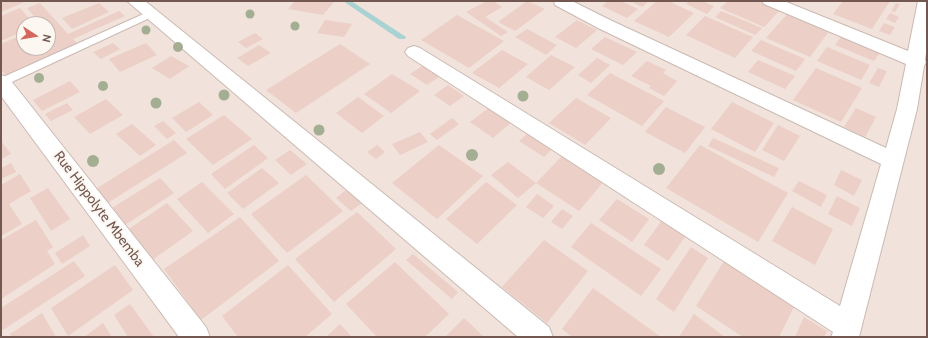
<!DOCTYPE html>
<style>
body{margin:0}
#map{position:relative;width:928px;height:338px;overflow:hidden;background:#faf2eb;font-family:Cabin,sans-serif}
canvas{display:block}
.frame{position:absolute;inset:0;border:2px solid #725851;pointer-events:none}
.north{position:absolute;left:16px;top:16px;width:40px;height:40px;box-sizing:border-box;background:#fdf7f2;border:1px solid #c5b7b2;border-radius:50%;rotate:102deg;font-size:11px;font-weight:700;line-height:16px;text-align:center;color:#725851}
.north::after{content:'';display:block;margin:auto;width:14px;height:18px;background:#d46861;clip-path:polygon(50% 0,100% 100%,50% 72%,0 100%)}
</style>
<div id="map">
<canvas width="928" height="338"></canvas>
<div class="frame"></div>
<div class="north">N</div>
</div>
<script>
const g = document.querySelector('canvas').getContext('2d');
g.lineJoin = 'round';
function fillPath(path, color) { g.fillStyle = color; g.fill(path, 'evenodd'); }
const shape = rows => new Path2D(rows.map(r => 'M' + r).join(''));
function strokePath(path, color, width, dash) { g.strokeStyle = color; g.lineWidth = width; g.lineCap = dash ? 'butt' : 'round'; g.setLineDash(dash || []); g.stroke(path); }
function write(font, color, halo, rows, align = 'center') {
  g.font = font + ' Cabin,sans-serif'; g.lineWidth = 4; g.setLineDash([]); g.textBaseline = 'middle'; g.strokeStyle = halo; g.fillStyle = color; for (const [text, x, y, turn = 0] of rows) {
    g.save(); g.translate(x, y); g.rotate((+turn || 0) * Math.PI / 180); g.textAlign = isNaN(turn) ? turn : align; if (halo) g.strokeText(text, 0, 0); g.fillText(text, 0, 0); g.restore();
  }
}
fillPath(shape([
 [1,1,927,1,927,337,1,337],
 [24,24,48,24,48,48,24,48]
]), '#f1e3db');
fillPath(shape([
 [343,1,351,1,406,37,405,39,399,39,343,1]
]), '#a9d2d2');
fillPath(shape([
 [1,1,27,1,1,12],
 [295,1,335,1,323,15,288,9],
 [487,1,493,1,502,7,485,17,508,32,501,36,466,12],
 [527,1,545,9,515,31,498,22],
 [608,1,621,1,638,9,627,18,602,6],
 [630,1,649,1,642,7],
 [657,1,668,1,694,13,669,37,634,21],
 [689,1,702,1,714,6,707,14,686,4],
 [728,1,758,1,780,10,764,27,720,8],
 [843,1,890,1,872,29,833,14],
 [40,3,68,34,119,11,125,16,73,39,78,44,7,77,1,69,1,44,24,34,24,48,48,48,48,24,41,24,27,8],
 [99,3,109,12,72,29,62,18],
 [896,3,900,4,895,12,891,11],
 [20,8,34,24,24,24,24,31,1,41,1,16],
 [721,11,762,28,755,35,715,17],
 [788,13,830,30,810,57,766,38],
 [890,13,899,17,895,23,886,19],
 [457,15,504,41,469,68,421,40],
 [705,16,753,37,735,58,686,35],
 [325,20,352,24,344,37,317,33],
 [577,20,597,30,576,48,555,37],
 [884,23,895,27,890,35,879,31],
 [527,29,557,45,546,55,515,37],
 [255,33,263,39,246,48,238,42],
 [842,35,881,51,874,61,835,45],
 [605,37,637,52,623,65,591,49],
 [761,40,805,59,796,71,751,51],
 [113,43,120,49,101,59,93,52],
 [146,43,157,55,120,72,109,59],
 [340,44,370,64,296,113,266,90],
 [259,45,271,53,248,66,237,58],
 [827,47,870,65,861,80,817,61],
 [502,50,528,64,499,88,472,73],
 [551,55,575,67,549,90,526,77],
 [171,56,189,66,170,79,152,68],
 [597,58,610,65,591,83,578,75],
 [758,60,795,76,785,89,748,72],
 [647,61,666,70,663,73,677,81,664,96,649,88,651,86,631,76],
 [425,64,442,75,427,85,410,74],
 [816,68,862,88,841,122,793,100],
 [878,68,887,71,879,87,869,83],
 [610,73,664,101,642,126,587,95],
 [392,74,420,91,391,113,364,94],
 [70,81,80,92,42,111,33,100],
 [448,85,464,96,450,106,434,95],
 [358,97,384,116,362,133,336,113],
 [576,98,611,118,585,145,549,123],
 [106,99,123,115,90,134,74,117],
 [199,102,213,115,186,132,172,118],
 [732,102,774,123,755,152,711,129],
 [67,103,73,110,51,121,45,114],
 [490,107,512,122,493,138,470,122],
 [666,107,705,127,685,153,645,132],
 [856,108,876,117,865,137,844,127],
 [224,115,252,139,213,165,186,139],
 [452,118,459,124,437,140,430,134],
 [163,121,176,133,167,139,154,126],
 [132,124,156,145,140,156,116,134],
 [778,125,800,136,784,161,762,150],
 [420,132,428,142,400,155,392,144],
 [528,133,553,148,544,157,519,141],
 [713,138,779,168,774,177,708,146],
 [174,140,187,153,106,204,94,190],
 [1,141,11,154,1,159],
 [254,145,268,158,225,189,211,174],
 [377,145,385,152,376,159,367,152],
 [439,145,483,176,437,219,392,183],
 [700,145,788,193,758,242,666,188],
 [290,150,307,164,291,175,275,160],
 [563,155,605,180,579,211,536,183],
 [508,162,536,183,518,198,491,175],
 [11,163,16,172,1,179,1,168],
 [262,168,279,183,243,209,227,193],
 [841,170,862,180,854,196,834,185],
 [20,174,31,191,9,204,22,224,1,236,1,185],
 [306,175,343,211,287,253,251,214],
 [160,178,174,193,125,225,112,208],
 [799,181,827,195,821,207,792,191],
 [202,182,234,214,208,233,177,199],
 [486,182,517,205,477,244,446,219],
 [48,188,70,219,51,231,30,198],
 [346,190,362,203,351,211,336,198],
 [537,194,554,206,543,218,526,207],
 [837,196,860,208,852,226,828,214],
 [617,199,649,219,632,242,599,220],
 [167,203,193,231,148,263,123,233],
 [792,207,833,229,815,265,772,241],
 [562,209,573,216,562,229,551,222],
 [357,212,396,249,334,302,295,259],
 [240,217,279,261,201,320,164,269],
 [663,219,687,234,668,261,644,245],
 [36,220,53,247,47,251,55,264,1,299,1,240],
 [591,223,661,269,641,296,571,247],
 [83,235,90,246,62,264,55,253],
 [544,240,588,271,547,323,502,287],
 [691,247,708,258,674,312,656,299],
 [413,254,458,292,452,299,406,260],
 [74,261,85,276,3,330,1,327,1,308],
 [724,261,795,305,779,337,743,337,696,306],
 [395,262,449,314,425,337,377,337,346,304],
 [115,265,133,290,68,336,51,308],
 [288,265,332,314,305,337,238,337,222,316],
 [593,288,661,337,572,337,562,329],
 [130,304,154,337,128,337,114,315],
 [42,313,56,337,12,337,10,334],
 [694,314,725,337,679,337],
 [804,317,827,331,824,337,795,337],
 [464,318,484,337,445,337],
 [103,323,112,337,84,337],
 [340,324,352,337,326,337]
]), '#eccfc6');
const lane = shape([
 [150,11,154,12,156,14,154,16,1,87,1,78,150,11]
]);
const street = shape([
 [127,1,145,1,549,327,553,337,518,337,127,1],
 [554,1,572,1,610,20,886,148,897,109,906,64,764,4,762,1,784,1,908,51,918,1,927,1,927,46,925,60,926,62,924,66,917,109,859,337,831,337,833,332,408,56,405,52,408,48,414,46,420,48,840,306,881,164,598,28,555,5,554,1],
 [1,75,8,77,206,327,210,337,179,337,1,96,1,75]
]);
strokePath(lane, '#cbb9b2', 2);
strokePath(street, '#cbb9b2', 2);
fillPath(lane, '#fff');
fillPath(street, '#fff');
g.fillStyle = '#a4ae93';
for (const [x, y, r] of [
 [250,14,4.5],
 [295,26,4.5],
 [146,30,4.5],
 [178,47,5],
 [39,78,5],
 [103,86,5],
 [224,95,5.5],
 [523,96,5.5],
 [156,103,5.5],
 [319,130,5.5],
 [472,155,6],
 [93,161,6],
 [659,169,6]
]) { g.beginPath(); g.arc(x, y, r, 0, 2 * Math.PI); g.fill(); }
write('14px', '#725851', '#fdf7f2', [
 ["Rue Hippolyte Mbemba",99,209,53]
]);
</script>
